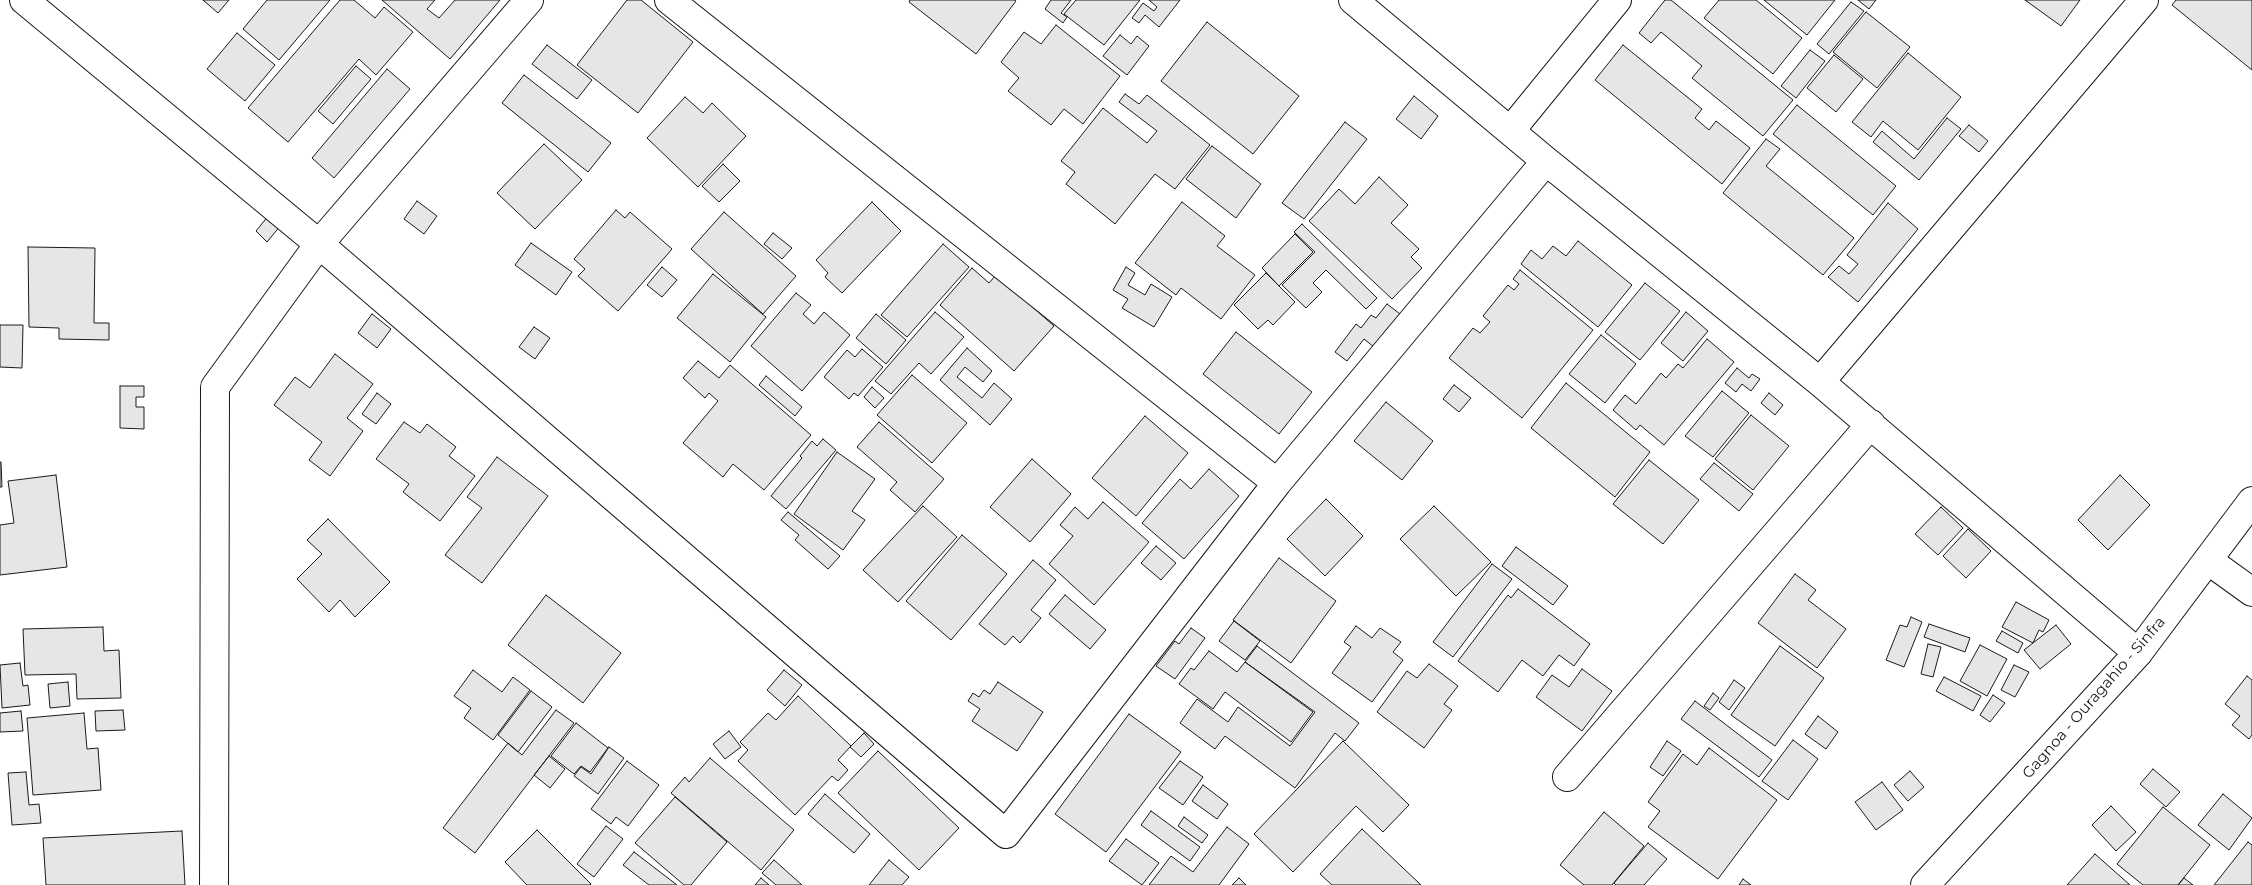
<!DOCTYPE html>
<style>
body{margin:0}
canvas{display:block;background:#fff}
</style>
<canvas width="2252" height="885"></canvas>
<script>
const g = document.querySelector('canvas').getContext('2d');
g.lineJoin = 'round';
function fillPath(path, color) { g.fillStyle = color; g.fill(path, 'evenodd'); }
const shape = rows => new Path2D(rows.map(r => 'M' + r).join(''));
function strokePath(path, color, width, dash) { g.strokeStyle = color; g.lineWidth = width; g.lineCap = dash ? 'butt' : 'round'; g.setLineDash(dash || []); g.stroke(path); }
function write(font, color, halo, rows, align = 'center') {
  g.font = font + ' Montserrat,sans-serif'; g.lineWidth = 4; g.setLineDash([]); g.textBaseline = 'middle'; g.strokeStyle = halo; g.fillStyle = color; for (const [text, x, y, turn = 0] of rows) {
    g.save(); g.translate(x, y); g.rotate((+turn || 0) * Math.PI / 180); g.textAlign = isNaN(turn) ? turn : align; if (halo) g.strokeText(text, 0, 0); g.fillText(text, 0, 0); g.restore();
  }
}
const building = shape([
 [203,0,229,0,218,13,203,0],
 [267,0,330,0,279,60,243,29,267,0],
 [340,0,354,0,375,18,384,7,413,32,376,75,359,59,288,142,248,108,340,0],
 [382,0,435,0,427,9,439,18,455,0,500,0,450,59,382,0],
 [627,0,641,0,693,42,638,113,577,65,627,0],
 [910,0,1014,0,1016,1,976,54,909,2,910,0],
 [1051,0,1071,0,1061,13,1067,17,1063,23,1045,9,1051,0],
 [1076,0,1140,0,1104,45,1064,14,1076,0],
 [1149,0,1180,0,1159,27,1145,15,1139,23,1132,18,1143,3,1154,11,1157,7,1149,0],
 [1665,0,1671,0,1793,100,1763,136,1692,78,1702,66,1661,32,1651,43,1639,33,1665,0],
 [1719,0,1756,0,1802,38,1773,74,1704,18,1719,0],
 [1764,0,1835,0,1807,35,1764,0],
 [1858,0,1876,0,1869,9,1858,0],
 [2025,0,2080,0,2061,26,2025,0],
 [2176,0,2252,0,2252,70,2172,5,2176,0],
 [1851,2,1864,11,1829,54,1817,44,1851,2],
 [1866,12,1910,47,1877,88,1833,52,1866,12],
 [1207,22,1299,96,1253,154,1161,81,1207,22],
 [1056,25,1120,76,1083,124,1064,109,1051,125,1008,91,1019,78,1001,62,1024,32,1041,44,1056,25],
 [237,33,275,65,245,101,207,69,237,33],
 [1120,35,1131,44,1137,36,1149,46,1127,75,1103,56,1120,35],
 [547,45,592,80,577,99,532,64,547,45],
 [1623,45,1702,109,1695,118,1709,130,1716,121,1750,148,1722,184,1595,80,1623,45],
 [1810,50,1825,61,1796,98,1781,86,1810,50],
 [1908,53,1961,97,1918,150,1883,121,1871,137,1852,122,1908,53],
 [1834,55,1863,79,1836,112,1807,88,1834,55],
 [356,66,371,79,333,124,318,111,356,66],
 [387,69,410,89,334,178,312,158,387,69],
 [524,75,611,143,588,172,502,103,524,75],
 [1125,94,1139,104,1147,95,1210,145,1175,189,1155,174,1115,224,1066,184,1075,172,1061,161,1103,108,1147,143,1157,131,1119,102,1125,94],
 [1414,96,1438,116,1421,139,1396,119,1414,96],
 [685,97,703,113,712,103,746,136,698,187,647,138,685,97],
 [1797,105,1896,186,1873,215,1773,134,1797,105],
 [1947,118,1961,129,1919,180,1873,142,1882,131,1914,159,1947,118],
 [1345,122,1367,139,1304,219,1282,203,1345,122],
 [1969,125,1988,141,1979,152,1959,136,1969,125],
 [1766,139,1780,149,1766,166,1854,238,1823,275,1723,193,1766,139],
 [544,144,582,180,535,229,497,193,544,144],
 [1212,146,1261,184,1236,218,1186,179,1212,146],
 [723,164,740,181,719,202,702,186,723,164],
 [1379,177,1408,205,1391,223,1419,249,1411,257,1422,268,1392,299,1309,221,1339,189,1355,204,1379,177],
 [417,201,437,216,424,234,404,219,417,201],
 [872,202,901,231,842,293,825,277,828,273,816,260,872,202],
 [1182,202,1225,236,1217,246,1255,275,1221,319,1181,288,1176,295,1135,263,1182,202],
 [1888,203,1918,229,1858,302,1828,277,1839,266,1849,274,1858,264,1847,255,1888,203],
 [616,210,625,218,630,212,672,249,618,311,578,276,585,269,574,259,616,210],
 [724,212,796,276,763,314,691,249,724,212],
 [269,215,281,225,267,242,256,231,269,215],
 [1302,224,1377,298,1366,309,1326,270,1313,283,1322,292,1306,308,1282,285,1315,252,1294,232,1302,224],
 [773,233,792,248,782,259,764,244,773,233],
 [1295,234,1313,252,1279,286,1262,268,1295,234],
 [1578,241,1632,285,1598,327,1521,264,1531,250,1542,259,1553,246,1566,256,1578,241],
 [531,243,572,272,556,295,515,265,531,243],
 [943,244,969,267,907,337,881,315,943,244],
 [28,247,95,248,94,323,109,323,109,340,59,339,59,328,29,327,28,247],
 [662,267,677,280,662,297,647,285,662,267],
 [1126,267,1135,273,1128,285,1145,295,1151,284,1172,297,1154,327,1122,308,1128,299,1113,290,1126,267],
 [972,268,989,283,996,275,1054,326,1014,371,940,305,972,268],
 [1520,270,1593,330,1522,418,1449,358,1473,328,1480,333,1490,322,1483,316,1508,285,1514,290,1519,284,1513,279,1520,270],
 [1266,273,1295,302,1273,325,1268,320,1258,329,1234,305,1266,273],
 [713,274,766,317,730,362,677,318,713,274],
 [1645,283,1680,311,1640,360,1605,332,1645,283],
 [796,293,811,305,803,314,814,324,824,312,850,335,802,391,751,346,796,293],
 [1387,304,1404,317,1379,351,1364,339,1347,361,1335,352,1356,324,1361,328,1371,315,1376,318,1387,304],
 [935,312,964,337,931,374,919,363,891,394,875,381,935,312],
 [1686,312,1708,331,1683,361,1661,343,1686,312],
 [372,314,391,329,377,348,358,333,372,314],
 [876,314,906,340,886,364,856,338,876,314],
 [0,325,23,325,22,368,0,367,0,325],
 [534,327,550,338,535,359,519,347,534,327],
 [1236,332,1312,392,1279,434,1203,374,1236,332],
 [1601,335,1636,364,1605,403,1569,374,1601,335],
 [1707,339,1734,362,1664,445,1640,425,1636,430,1613,410,1625,395,1636,404,1661,373,1666,378,1678,364,1683,368,1707,339],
 [967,348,992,371,983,382,965,367,957,377,982,398,994,383,1012,399,990,425,940,380,967,348],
 [862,349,883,367,858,396,854,393,849,399,824,377,847,350,855,357,862,349],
 [335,354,373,384,347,418,363,431,330,476,309,460,322,442,274,405,295,377,310,388,335,354],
 [698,361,719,378,730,365,811,435,764,490,733,464,723,477,683,443,718,401,709,393,705,398,683,378,698,361],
 [1737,368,1749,378,1752,374,1760,379,1751,391,1742,384,1736,392,1725,383,1737,368],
 [912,375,967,423,932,463,877,415,912,375],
 [766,376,802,407,795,416,759,385,766,376],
 [1566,383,1650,452,1615,497,1531,428,1566,383],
 [1454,385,1471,398,1459,412,1443,399,1454,385],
 [120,386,144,386,144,397,136,397,136,407,144,407,144,429,120,428,120,386],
 [872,387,884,398,875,408,864,397,872,387],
 [1722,391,1749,413,1713,457,1685,436,1722,391],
 [377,393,391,404,376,424,362,414,377,393],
 [1769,393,1783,405,1775,415,1761,403,1769,393],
 [1386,402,1433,441,1402,480,1354,441,1386,402],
 [1751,415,1789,446,1753,490,1715,459,1751,415],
 [1145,416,1188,453,1136,516,1092,478,1145,416],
 [404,422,420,433,427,424,456,447,449,456,475,476,440,521,403,492,409,484,376,459,404,422],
 [879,422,944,479,915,512,890,490,897,482,857,447,879,422],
 [823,439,836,450,786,509,771,496,802,458,800,456,812,441,817,446,823,439],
 [837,452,875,479,852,511,865,520,843,550,794,514,837,452],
 [497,457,548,496,482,583,445,555,482,508,467,497,497,457],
 [1032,459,1071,494,1030,542,990,507,1032,459],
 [1649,460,1699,500,1663,544,1613,504,1649,460],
 [0,462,1,462,2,487,0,487,0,462],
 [1714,463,1753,494,1739,511,1700,479,1714,463],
 [1209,469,1239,496,1184,559,1142,523,1180,479,1191,489,1209,469],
 [56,475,67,567,0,575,0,525,14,523,8,481,56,475],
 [2120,475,2150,505,2108,550,2078,520,2120,475],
 [1326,499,1363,536,1325,576,1287,539,1326,499],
 [1103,502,1149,542,1094,605,1049,564,1073,536,1060,525,1075,507,1088,519,1103,502],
 [923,506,957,537,898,602,863,570,923,506],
 [1434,506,1491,562,1456,596,1400,539,1434,506],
 [1941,507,1963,528,1938,555,1915,534,1941,507],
 [788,512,840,556,828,569,795,540,799,535,781,520,788,512],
 [328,519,390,582,355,617,340,600,329,612,297,579,322,554,307,540,328,519],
 [1968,529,1991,551,1966,578,1943,556,1968,529],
 [962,535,1007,574,951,640,906,601,962,535],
 [1156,546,1176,563,1161,580,1141,563,1156,546],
 [1516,547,1568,586,1553,605,1502,566,1516,547],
 [1279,558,1336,601,1291,663,1233,620,1279,558],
 [1033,560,1056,580,1031,610,1041,618,1020,643,1013,636,1005,645,979,624,1033,560],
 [1492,564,1512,579,1453,657,1433,642,1492,564],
 [1795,574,1816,590,1808,600,1846,629,1817,668,1758,623,1795,574],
 [1518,589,1590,644,1574,666,1559,655,1543,676,1522,660,1498,692,1458,661,1508,595,1511,598,1518,589],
 [546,595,621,653,583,703,508,645,546,595],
 [1065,595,1106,630,1090,649,1049,614,1065,595],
 [2016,602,2049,620,2043,632,2039,630,2033,643,2002,627,2016,602],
 [1911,617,1922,622,1904,667,1886,660,1900,625,1907,627,1911,617],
 [1234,621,1260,641,1245,660,1219,641,1234,621],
 [1929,624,1970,638,1965,652,1924,637,1929,624],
 [2056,625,2071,644,2040,669,2024,650,2056,625],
 [1356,626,1372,638,1380,628,1401,642,1393,652,1403,660,1372,702,1332,673,1351,647,1344,642,1356,626],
 [103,627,104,651,119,650,121,698,77,699,76,674,25,675,23,629,103,627],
 [1191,628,1205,638,1175,679,1156,666,1175,641,1179,644,1191,628],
 [2002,631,2023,643,2018,653,1996,641,2002,631],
 [1928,644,1941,647,1933,677,1921,674,1928,644],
 [1980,645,2007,659,1987,696,1960,681,1980,645],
 [1257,646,1359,723,1345,741,1335,733,1295,788,1225,736,1215,749,1180,723,1197,699,1228,722,1238,707,1290,746,1315,712,1245,662,1257,646],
 [1780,646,1824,678,1775,746,1731,715,1780,646],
 [1209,651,1237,672,1245,662,1313,712,1291,742,1225,692,1213,709,1179,684,1191,668,1194,670,1209,651],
 [20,663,23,686,28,685,30,705,2,708,0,665,20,663],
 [1429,664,1458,686,1444,704,1452,710,1424,748,1377,712,1407,671,1417,678,1429,664],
 [2014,665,2029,672,2015,697,2001,690,2014,665],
 [1582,669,1612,691,1582,731,1536,697,1552,675,1569,687,1582,669],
 [473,670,502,692,513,677,530,690,493,740,464,718,471,708,454,696,473,670],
 [784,670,802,685,785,706,767,690,784,670],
 [2247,676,2252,680,2252,735,2249,739,2232,725,2240,716,2225,704,2247,676],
 [1944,677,1981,696,1973,711,1936,691,1944,677],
 [1734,680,1745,688,1729,710,1719,702,1734,680],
 [68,682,70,706,50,708,48,684,68,682],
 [998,682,1043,712,1017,751,972,721,980,709,968,701,973,693,979,697,984,690,990,694,998,682],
 [531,691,552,707,518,752,498,735,531,691],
 [1713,693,1719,698,1710,710,1704,706,1713,693],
 [1993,695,2005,703,1990,722,1980,715,1993,695],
 [798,696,851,746,838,760,848,770,838,781,832,776,795,815,738,761,748,750,740,742,768,713,776,720,798,696],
 [1695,701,1772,760,1759,777,1681,719,1695,701],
 [123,710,125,730,96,731,95,711,123,710],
 [556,710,574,723,475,853,443,828,508,743,522,755,556,710],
 [21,711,23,731,0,732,0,713,21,711],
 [84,713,87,749,98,748,101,790,33,795,27,718,84,713],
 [1129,714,1181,752,1106,852,1055,814,1129,714],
 [1818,716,1838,732,1826,749,1805,734,1818,716],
 [576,723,608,748,590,772,581,766,574,774,551,756,576,723],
 [729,731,741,747,725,759,713,744,729,731],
 [864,733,874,744,861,757,850,747,864,733],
 [1793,740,1818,759,1788,800,1762,781,1793,740],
 [1343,741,1409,805,1383,832,1356,806,1293,872,1254,834,1343,741],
 [1667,741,1681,751,1663,776,1650,767,1667,741],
 [609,747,624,758,598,794,574,776,581,767,591,774,609,747],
 [1709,748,1777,800,1718,879,1648,827,1660,811,1648,802,1683,754,1697,765,1709,748],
 [878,751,959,828,919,870,838,793,878,751],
 [549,756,565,769,550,788,534,775,549,756],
 [710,758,794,830,761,870,671,793,685,777,689,782,710,758],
 [627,761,659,785,628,826,616,817,611,824,591,809,627,761],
 [1180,761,1203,777,1183,805,1159,788,1180,761],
 [2153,769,2180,792,2166,807,2140,784,2153,769],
 [1910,771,1924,787,1908,801,1894,785,1910,771],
 [26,772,29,805,39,804,41,823,12,825,8,773,26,772],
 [1882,782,1903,810,1876,830,1855,802,1882,782],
 [1203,785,1228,804,1217,819,1192,801,1203,785],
 [825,794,870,834,854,853,808,814,825,794],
 [2223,794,2252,818,2229,850,2198,825,2223,794],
 [675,797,727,842,691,885,684,885,635,843,675,797],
 [2111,806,2136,832,2116,851,2092,825,2111,806],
 [2163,807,2210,845,2178,885,2143,885,2117,864,2163,807],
 [1151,811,1200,847,1190,861,1141,825,1151,811],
 [1604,812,1644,846,1612,885,1584,885,1560,865,1604,812],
 [1184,817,1208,835,1202,843,1178,826,1184,817],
 [606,826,623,839,594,877,577,864,606,826],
 [1227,827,1249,844,1219,885,1149,885,1171,856,1193,872,1227,827],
 [1362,829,1421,885,1332,885,1320,874,1362,829],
 [537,830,591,884,590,885,527,885,505,862,537,830],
 [182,831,185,885,46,885,43,838,182,831],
 [1126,839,1159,863,1142,885,1109,861,1126,839],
 [2248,842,2252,845,2252,885,2214,885,2248,842],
 [1648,843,1667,859,1644,885,1616,885,1614,883,1648,843],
 [634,852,677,885,649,885,623,865,634,852],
 [2095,854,2130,885,2067,885,2095,854],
 [774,860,802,885,776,885,762,873,774,860],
 [889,860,909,877,902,885,869,885,889,860],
 [761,878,769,885,755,885,761,878],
 [1239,878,1246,885,1232,885,1239,878],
 [2184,878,2193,885,2178,885,2184,878],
 [1743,879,1751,885,1739,885,1743,879]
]);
fillPath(building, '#e6e6e6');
strokePath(building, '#1a1a1a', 1);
const street = shape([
 [24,0,319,244,1006,834,1277,483,1546,161],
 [669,0,1277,483],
 [1353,0,1546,161,1820,382,2138,653],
 [1511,130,1617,0],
 [1820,382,2144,0],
 [2209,561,2252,592],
 [1567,777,1871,424],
 [214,885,215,387,319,244,529,0]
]);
const secondary = shape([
 [1925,885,2138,653,2252,501]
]);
strokePath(street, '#1a1a1a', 30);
strokePath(secondary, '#1a1a1a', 30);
strokePath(street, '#fff', 28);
strokePath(secondary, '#fff', 28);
write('15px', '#1a1a1a', '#fff', [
 ["Gagnoa - Ouragahio - Sinfra",2094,698,-49]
]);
</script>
